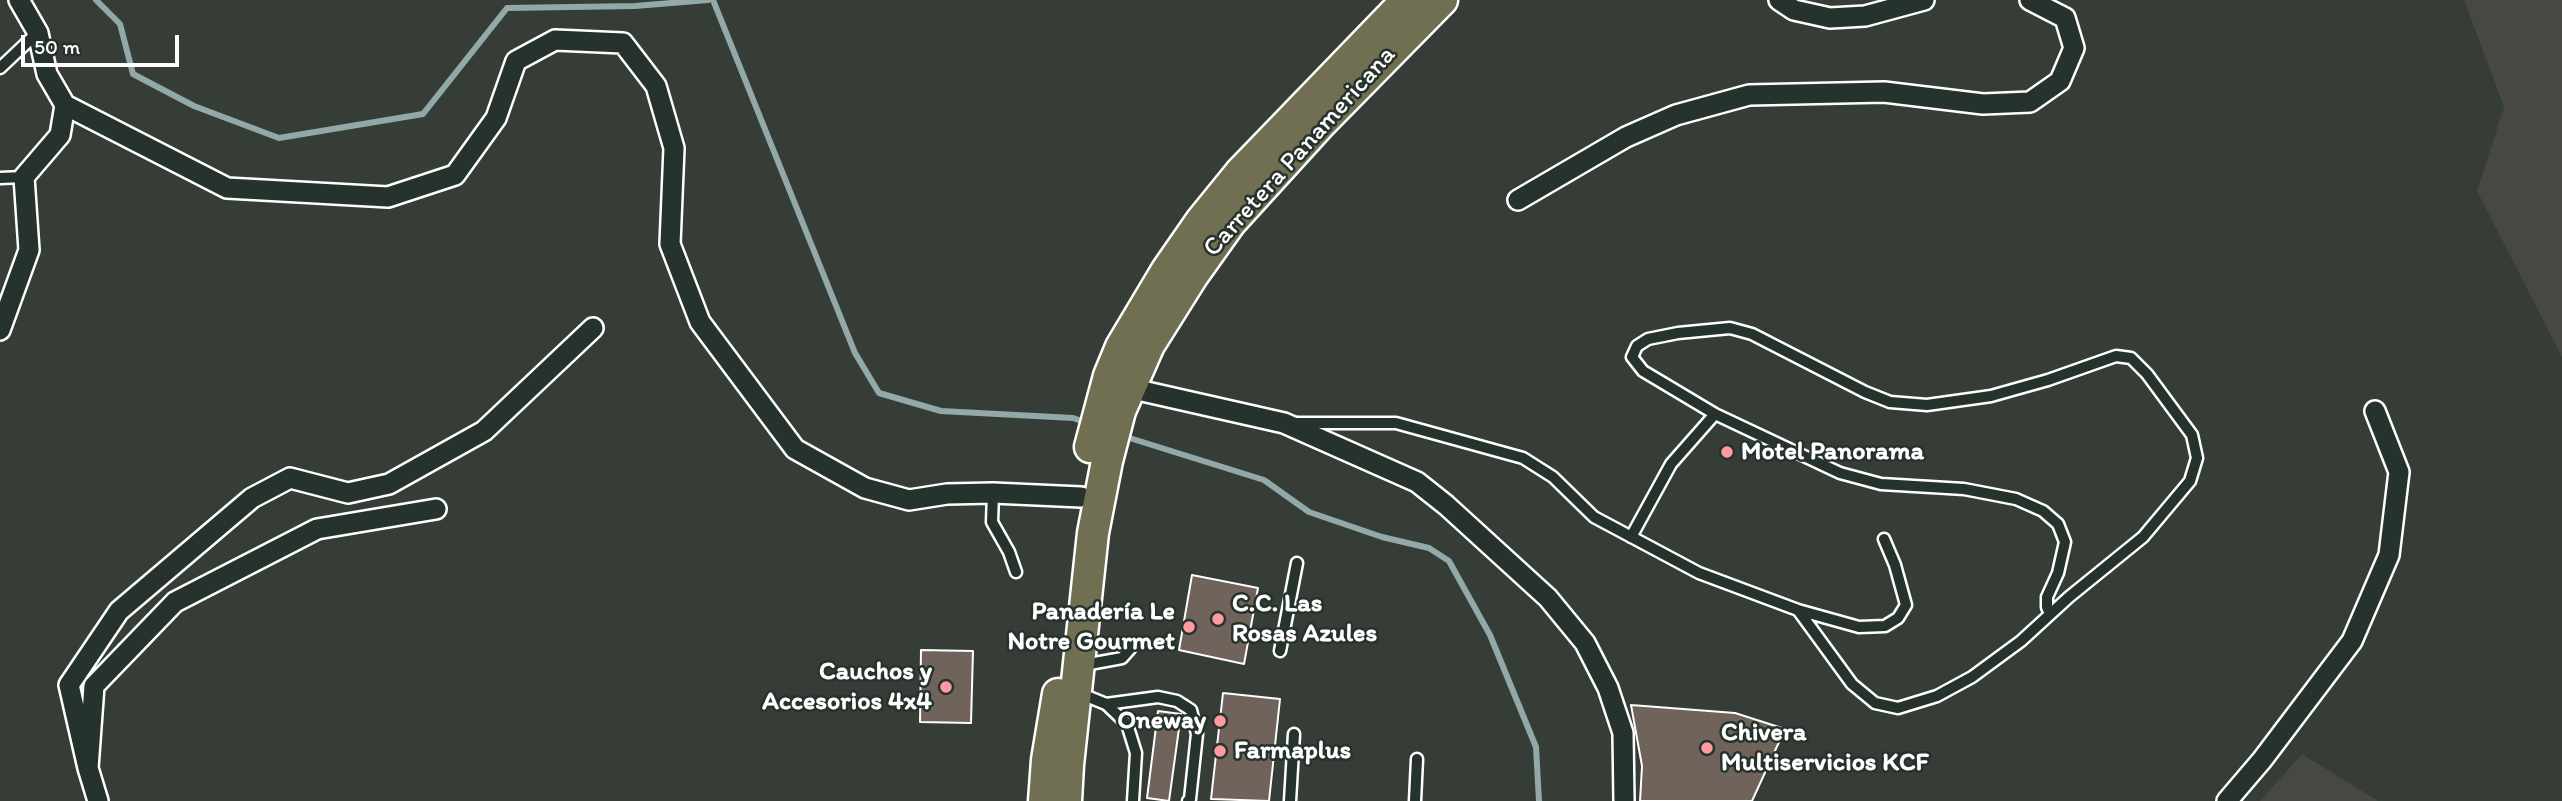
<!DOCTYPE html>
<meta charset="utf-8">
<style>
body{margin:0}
#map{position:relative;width:2562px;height:801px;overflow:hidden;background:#353d36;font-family:Itim,sans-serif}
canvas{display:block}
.scale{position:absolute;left:21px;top:35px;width:158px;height:32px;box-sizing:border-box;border:4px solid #fff;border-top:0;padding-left:9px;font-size:21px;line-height:24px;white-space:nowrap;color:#fff;-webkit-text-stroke:5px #26332d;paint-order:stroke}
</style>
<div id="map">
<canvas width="2562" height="801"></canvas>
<div class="scale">50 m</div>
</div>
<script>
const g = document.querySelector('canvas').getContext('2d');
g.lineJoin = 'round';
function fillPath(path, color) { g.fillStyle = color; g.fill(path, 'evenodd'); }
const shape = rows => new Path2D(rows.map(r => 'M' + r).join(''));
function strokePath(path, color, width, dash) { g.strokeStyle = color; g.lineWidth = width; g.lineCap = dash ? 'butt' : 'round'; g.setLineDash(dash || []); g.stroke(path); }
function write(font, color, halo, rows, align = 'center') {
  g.font = font + ' Itim,sans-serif'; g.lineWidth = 5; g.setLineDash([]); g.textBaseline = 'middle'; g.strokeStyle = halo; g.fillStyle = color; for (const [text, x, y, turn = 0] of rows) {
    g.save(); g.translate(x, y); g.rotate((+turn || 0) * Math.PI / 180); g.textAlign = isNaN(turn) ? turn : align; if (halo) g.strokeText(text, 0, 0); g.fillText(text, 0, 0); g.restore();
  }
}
fillPath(shape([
 [2464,0,2562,0,2562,357,2477,191,2504,107],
 [2302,754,2378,801,2260,801]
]), '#464841');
strokePath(shape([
 [96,0,120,24,133,74,194,106,279,138,423,114,507,8,635,6,708,0],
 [713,0,855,353,879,393,941,411,1073,418,1087,423],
 [1120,435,1264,480,1309,512,1382,537,1429,548,1449,561,1490,635,1536,747,1539,801]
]), '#93a8a9', 6);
const building = shape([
 [1192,575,1258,588,1244,664,1179,650,1192,575],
 [921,650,973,651,971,723,920,722,921,650],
 [1223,693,1280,699,1269,801,1211,799,1223,693],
 [1631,705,1735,713,1785,729,1752,801,1640,801,1642,766,1631,705],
 [1158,711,1181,714,1169,801,1147,798,1158,711]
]);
fillPath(building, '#6f635b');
strokePath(building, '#fff', 2);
const lane = shape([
 [0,68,37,33],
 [0,178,24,177],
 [1297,423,1396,423,1523,458,1553,477,1594,517,1699,573,1798,610,1859,627,1885,626,1898,618,1906,605,1895,565,1884,539],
 [993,493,992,522,1009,552,1016,572],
 [1631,537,1671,464,1715,414],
 [1798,610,1852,684,1875,703,1898,708,1937,696,1972,677,2021,641,2069,597,2143,537,2190,481,2197,458,2192,435,2147,374,2131,358,2116,356,2048,380,1991,396,1927,405,1890,402,1865,392,1752,334,1730,328,1678,333,1648,339,1637,346,1632,357,1643,371,1715,414,1840,473,1881,484,1964,489,2016,499,2043,511,2058,524,2065,542,2058,573,2047,597,2047,607,2050,614],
 [1280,651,1297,563],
 [1084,665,1122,658,1130,649],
 [1079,693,1106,704,1127,724,1136,753,1133,801],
 [1106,704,1158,697,1177,701,1191,710,1197,734,1190,799,1188,801],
 [1290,801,1294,734],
 [1415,801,1417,759]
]);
const street = shape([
 [19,0,38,33,47,74,65,105,227,188,388,197,455,175,496,118,516,61,555,40,623,43,656,86,674,148,670,244,700,322,795,449,865,488,909,500,947,494,993,493,1081,497],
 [1779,0,1794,10,1830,18,1865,16,1924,0],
 [1518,200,1626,137,1676,115,1749,95,1884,92,1983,104,2030,102,2060,81,2074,48,2065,18,2030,0],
 [0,330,29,250,24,177,60,135,65,105],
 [1129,388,1284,423,1417,482,1446,505,1548,598,1585,643,1608,688,1623,733,1624,801],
 [88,768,69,685,119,611,252,498,290,478,348,493,389,484,484,431,593,328],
 [98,801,88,768,94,686,175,602,317,529,436,509],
 [2227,801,2262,760,2352,641,2389,555,2399,472,2375,411]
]);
const primary = shape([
 [1090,447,1109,376,1121,347,1167,270,1201,221,1240,173,1407,0],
 [1044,801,1047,760,1058,694],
 [1066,801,1068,765,1093,533,1107,461,1120,411,1149,345,1193,275,1230,223,1321,123,1442,0]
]);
strokePath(lane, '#fff', 15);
strokePath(street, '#fff', 24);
strokePath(primary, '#fff', 35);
strokePath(lane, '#26332d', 10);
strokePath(street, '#26332d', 19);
strokePath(primary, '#716f52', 30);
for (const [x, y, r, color] of [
 [1727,452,7,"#ff9aa2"],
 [1218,619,7,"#ff9aa2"],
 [1189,627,7,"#ff9aa2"],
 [946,687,7,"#ff9aa2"],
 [1220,721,7,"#ff9aa2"],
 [1707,748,7,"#ff9aa2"],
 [1220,751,7,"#ff9aa2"]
]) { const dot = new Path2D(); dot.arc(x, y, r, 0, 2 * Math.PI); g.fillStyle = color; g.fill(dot); strokePath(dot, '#26332d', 2.5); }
write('26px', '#fff', '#26332d', [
 ["Carretera Panamericana",1300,152,-48]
]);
write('bold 26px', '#fff', '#26332d', [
 ["Motel Panorama",1741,452],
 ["C.C. Las",1232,604],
 ["Rosas Azules",1232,634],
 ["Panadería Le",1175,612,"right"],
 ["Notre Gourmet",1175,642,"right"],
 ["Cauchos y",932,672,"right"],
 ["Accesorios 4x4",932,702,"right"],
 ["Oneway",1206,721,"right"],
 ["Chivera",1721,733],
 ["Multiservicios KCF",1721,763],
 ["Farmaplus",1234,751]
], 'left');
</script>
